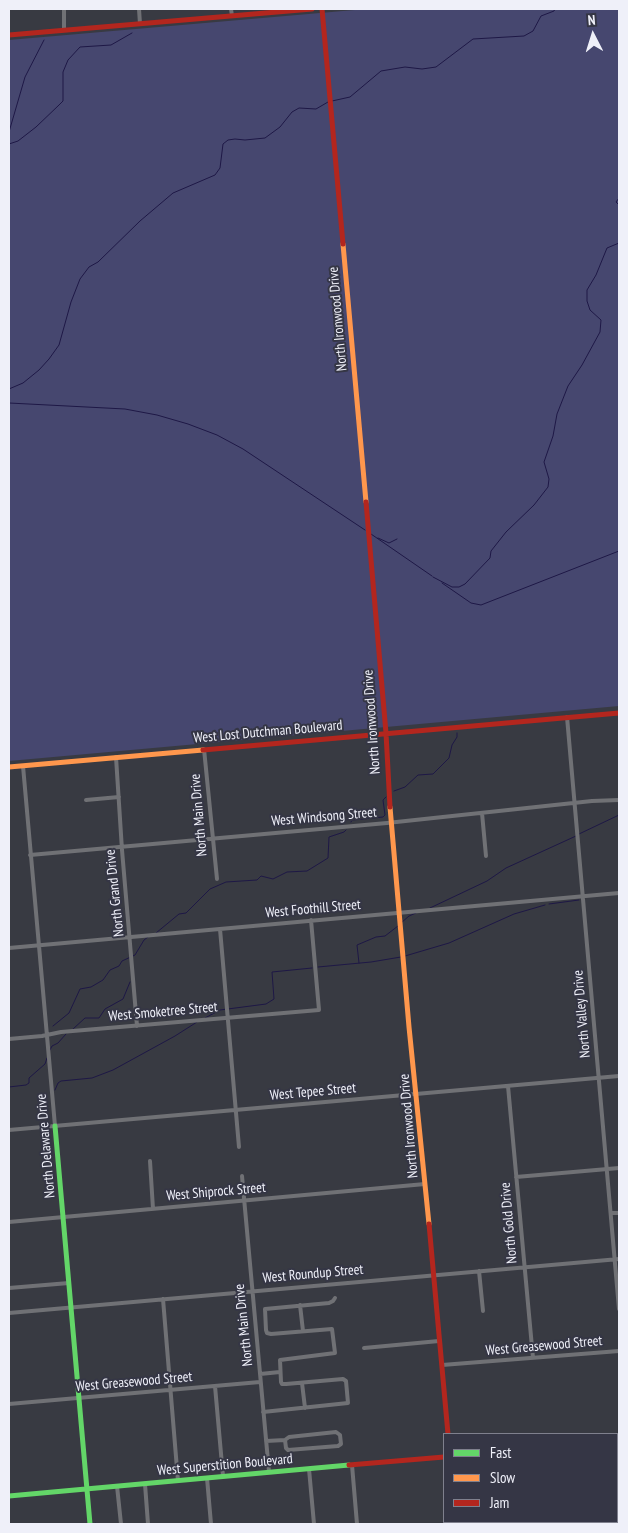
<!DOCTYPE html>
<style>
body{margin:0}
#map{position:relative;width:628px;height:1533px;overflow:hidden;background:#383a42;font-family:"PT Sans Narrow",sans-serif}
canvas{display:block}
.frame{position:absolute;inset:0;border:10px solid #eff0f9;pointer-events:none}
.legend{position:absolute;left:443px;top:1433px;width:175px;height:90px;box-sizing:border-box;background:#353645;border:1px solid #7f808d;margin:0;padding:6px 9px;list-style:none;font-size:15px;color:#eff0f9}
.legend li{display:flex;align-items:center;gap:10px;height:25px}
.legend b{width:25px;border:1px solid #7f808d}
.north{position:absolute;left:568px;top:10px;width:50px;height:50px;-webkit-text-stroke:4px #353645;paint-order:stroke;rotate:355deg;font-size:14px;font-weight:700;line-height:20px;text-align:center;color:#eff0f9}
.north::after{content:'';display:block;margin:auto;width:18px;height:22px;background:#eff0f9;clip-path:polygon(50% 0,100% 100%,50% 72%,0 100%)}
</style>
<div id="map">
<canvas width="628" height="1533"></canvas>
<div class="frame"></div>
<ul class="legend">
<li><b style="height:6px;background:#63d668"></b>Fast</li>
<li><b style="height:6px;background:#ff974d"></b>Slow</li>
<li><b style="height:6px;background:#b3261e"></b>Jam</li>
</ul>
<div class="north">N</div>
</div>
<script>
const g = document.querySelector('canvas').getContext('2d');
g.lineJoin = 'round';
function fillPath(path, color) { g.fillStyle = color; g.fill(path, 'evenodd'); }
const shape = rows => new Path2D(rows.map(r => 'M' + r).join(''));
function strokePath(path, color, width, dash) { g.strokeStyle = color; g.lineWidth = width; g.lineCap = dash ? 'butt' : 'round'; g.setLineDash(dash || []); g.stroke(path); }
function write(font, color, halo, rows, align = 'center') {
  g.font = font + ' "PT Sans Narrow",sans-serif'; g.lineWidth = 4; g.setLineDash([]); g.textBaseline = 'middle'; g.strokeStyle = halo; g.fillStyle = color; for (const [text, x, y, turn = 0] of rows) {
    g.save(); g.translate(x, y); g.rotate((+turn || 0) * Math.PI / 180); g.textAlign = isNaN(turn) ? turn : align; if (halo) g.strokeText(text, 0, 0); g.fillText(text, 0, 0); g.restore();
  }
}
fillPath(shape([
 [366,9,619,9,619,706,9,761,9,40]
]), '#46476f');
strokePath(shape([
 [332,101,350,97,381,71,405,67,422,69,436,67,473,39,524,36,533,31,541,16,554,11,555,9],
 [9,132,25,77,44,40],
 [9,144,18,141,36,127,59,105,63,101,63,72,68,60,80,47,111,45,132,33],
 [619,198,616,202,619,205],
 [9,389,23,383,39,370,49,359,59,345,71,302,80,279,89,267,98,262,140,221,173,193,215,175,220,168,223,144,228,140,235,139,245,140,265,138,280,127,292,112,299,108,316,109,328,102],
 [9,403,125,409,157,415,188,424,217,435,243,449,365,530],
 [371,534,432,576],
 [378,538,389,543,397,539],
 [433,577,452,587,459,587,465,584,490,558,491,551,506,532,534,505,548,487,549,479,544,462,553,436,557,414,568,386,582,365,600,332,601,320,590,310,587,301,587,290,596,275,607,248,619,243,619,233],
 [442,583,471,603,481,605,619,551],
 [394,791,405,787,418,775,433,774,449,758,452,745,457,737,457,733],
 [351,822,352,820,383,817,385,815,383,800,386,797],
 [579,834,619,815],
 [549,904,579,900],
 [430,908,487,881,506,868,576,836],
 [401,923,409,916,416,913],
 [156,933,179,914,186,913,210,889,226,882,257,880,261,876,273,879,287,872,307,871,328,858,329,837,344,832,346,830],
 [405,956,449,943,514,914,545,905],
 [359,963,357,945,376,937,385,936,398,926],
 [318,967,371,962,401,957],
 [205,1018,220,1010,266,1004,274,999,272,972,312,968],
 [53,1026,69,1013,80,989,91,987,103,980,110,970,119,966,122,961,135,955,144,940,148,937],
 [73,1029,85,1018,99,1018,105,1009,123,999,130,982],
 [50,1050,52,1046,58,1043,66,1034],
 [9,1087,26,1085,29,1083,29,1078,45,1064,47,1058],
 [55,1090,58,1083,61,1081,92,1078,113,1070,175,1036,197,1022],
 [94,1524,95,1523]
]), '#1e1846', 1);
strokePath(shape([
 [64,9,64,30],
 [139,9,140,24],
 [231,9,232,16],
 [567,717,619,1309],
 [204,749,217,879],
 [116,757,122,850,137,1026],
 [23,766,55,1126],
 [86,800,119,797],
 [482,813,486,856],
 [30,855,387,823,592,801,619,800],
 [220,929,239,1147],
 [9,948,619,893],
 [9,1039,42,1036,61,1032,319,1010,311,920],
 [508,1086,533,1358],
 [9,1130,619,1076],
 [150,1161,153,1209],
 [242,1176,269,1472],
 [516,1177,619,1168],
 [611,1213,619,1213],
 [9,1222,425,1184],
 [479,1271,483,1311],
 [9,1288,69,1283],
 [163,1299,178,1481],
 [300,1305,303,1331],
 [9,1313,619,1259],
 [364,1348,439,1341],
 [442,1365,619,1351],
 [260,1374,280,1372],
 [302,1383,305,1408],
 [215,1386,223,1476],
 [9,1404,260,1382],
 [263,1412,348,1403,346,1381,343,1379,286,1384,282,1384,281,1382,280,1360,335,1353,332,1329,271,1334,267,1333,266,1330,265,1309,329,1303,333,1301,335,1298],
 [266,1441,285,1440,286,1448,288,1450,338,1446,341,1444,340,1435,336,1432,289,1437,285,1440],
 [352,1465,357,1524],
 [309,1469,314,1524],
 [207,1478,211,1524],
 [145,1484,148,1524],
 [117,1486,121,1524],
 [547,1522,547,1524]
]), '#707175', 4);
strokePath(shape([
 [55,1126,90,1524],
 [9,1496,349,1465]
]), '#63d668', 5);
strokePath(shape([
 [343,244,366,502],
 [9,767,203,750],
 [390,807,409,1027,429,1224],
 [617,1442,619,1442],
 [456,1522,456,1524]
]), '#ff974d', 5);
strokePath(shape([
 [322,9,343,244],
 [9,35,312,9],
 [366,502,386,733,390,807],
 [203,750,619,713],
 [429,1224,448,1434],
 [349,1465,444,1457]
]), '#b3261e', 5);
write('14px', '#eff0f9', '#353645', [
 ["North Ironwood Drive",338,319,-95],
 ["North Ironwood Drive",372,722,-94],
 ["West Lost Dutchman Boulevard",268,732,-5],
 ["North Main Drive",199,815,-95],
 ["West Windsong Street",324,817,-5],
 ["North Grand Drive",115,893,-96],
 ["West Foothill Street",313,909,-5],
 ["West Smoketree Street",163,1012,-5],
 ["North Valley Drive",582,1014,-95],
 ["West Tepee Street",313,1092,-5],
 ["North Ironwood Drive",409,1126,-95],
 ["North Delaware Drive",46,1146,-95],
 ["West Shiprock Street",216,1192,-5],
 ["North Gold Drive",509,1223,-95],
 ["West Roundup Street",313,1274,-5],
 ["North Main Drive",244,1325,-96],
 ["West Greasewood Street",544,1346,-5],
 ["West Greasewood Street",134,1382,-5],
 ["West Superstition Boulevard",225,1465,-5]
]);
</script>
